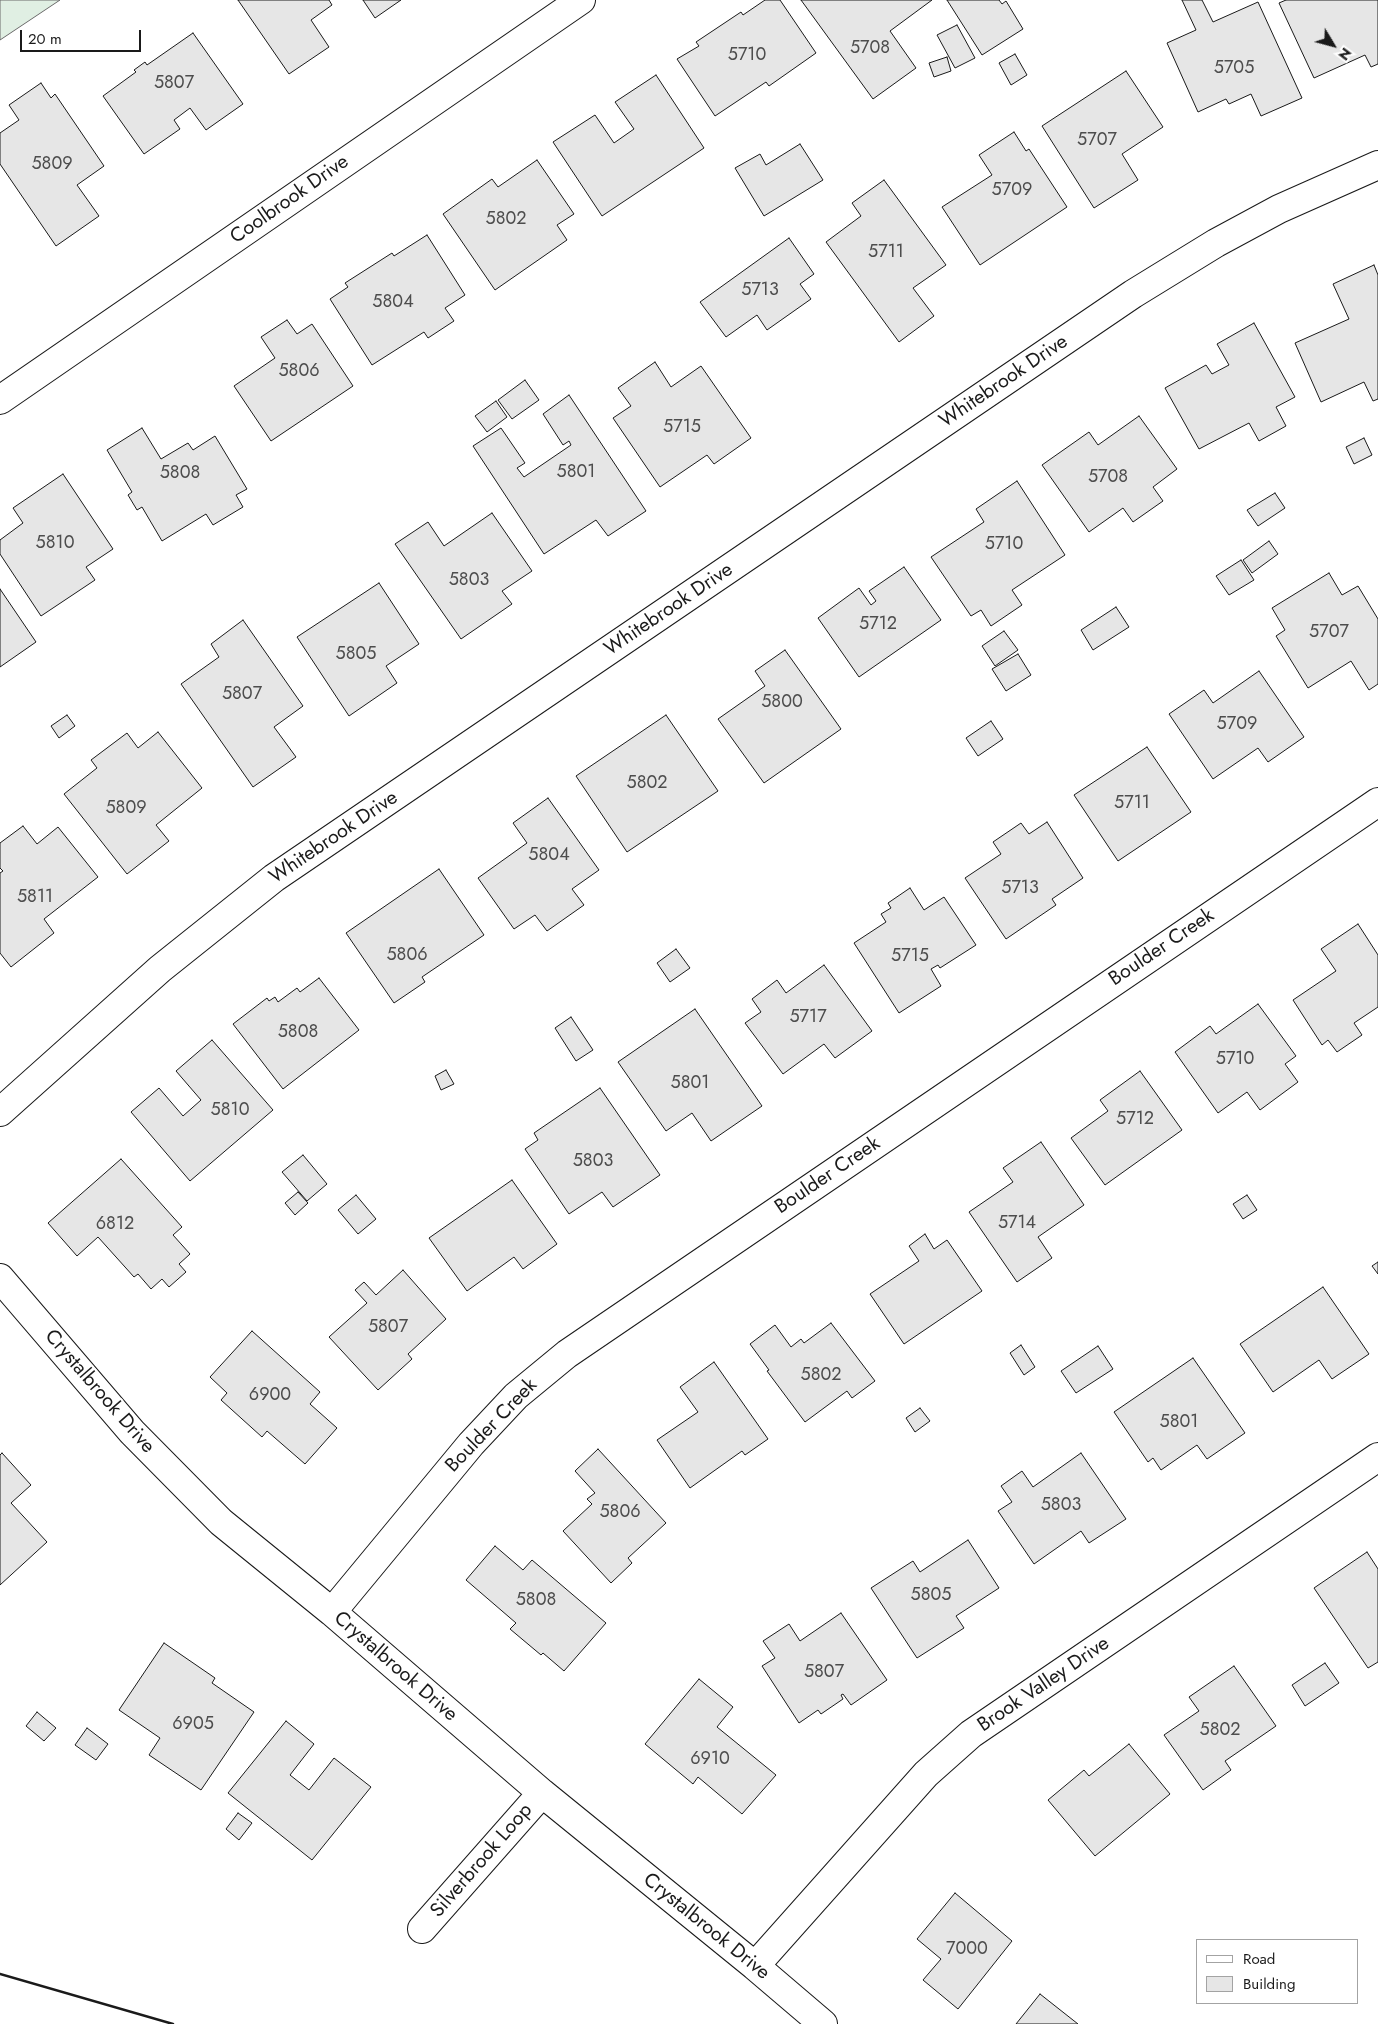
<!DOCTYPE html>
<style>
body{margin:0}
#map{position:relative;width:1378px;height:2024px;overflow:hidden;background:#fff;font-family:Jost,sans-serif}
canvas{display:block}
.legend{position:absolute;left:1196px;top:1939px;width:162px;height:65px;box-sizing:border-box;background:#fff;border:1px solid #a3a3a3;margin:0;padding:6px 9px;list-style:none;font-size:15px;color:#1a1a1a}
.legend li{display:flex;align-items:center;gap:10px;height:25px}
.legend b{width:25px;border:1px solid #a3a3a3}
.north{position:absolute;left:1308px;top:20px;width:50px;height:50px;-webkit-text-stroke:4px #fff;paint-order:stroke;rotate:127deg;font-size:14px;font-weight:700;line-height:20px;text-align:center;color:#1a1a1a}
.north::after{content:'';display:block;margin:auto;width:18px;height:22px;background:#1a1a1a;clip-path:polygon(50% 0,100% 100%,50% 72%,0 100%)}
.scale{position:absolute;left:20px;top:30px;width:121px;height:22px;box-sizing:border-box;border:2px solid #1a1a1a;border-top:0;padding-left:6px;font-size:15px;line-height:18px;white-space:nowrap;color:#1a1a1a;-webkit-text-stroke:4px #fff;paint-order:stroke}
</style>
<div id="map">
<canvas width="1378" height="2024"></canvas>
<ul class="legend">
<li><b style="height:6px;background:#fff"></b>Road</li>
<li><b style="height:14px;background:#e6e6e6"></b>Building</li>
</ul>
<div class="north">N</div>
<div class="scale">20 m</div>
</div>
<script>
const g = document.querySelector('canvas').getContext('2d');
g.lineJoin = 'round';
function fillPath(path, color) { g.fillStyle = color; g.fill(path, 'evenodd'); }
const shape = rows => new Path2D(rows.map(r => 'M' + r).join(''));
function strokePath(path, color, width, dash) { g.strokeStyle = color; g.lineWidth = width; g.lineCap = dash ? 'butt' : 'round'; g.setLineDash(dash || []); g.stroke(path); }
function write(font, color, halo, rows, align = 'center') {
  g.font = font + ' Jost,sans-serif'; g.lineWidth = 4; g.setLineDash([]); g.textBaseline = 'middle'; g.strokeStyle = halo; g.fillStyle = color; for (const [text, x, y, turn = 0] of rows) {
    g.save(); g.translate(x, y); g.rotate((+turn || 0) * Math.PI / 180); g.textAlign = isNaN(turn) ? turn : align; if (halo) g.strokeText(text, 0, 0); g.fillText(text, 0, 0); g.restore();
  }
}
const green = shape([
 [0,0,60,0,0,40,0,0]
]);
fillPath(green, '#e0efe3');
strokePath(green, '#6a6a6a', 1);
const building = shape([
 [238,0,329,0,332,5,311,20,329,47,289,74,238,0],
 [363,0,401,0,375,18,363,0],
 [765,0,780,0,816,53,769,86,766,82,715,116,677,59,699,46,696,42,741,12,743,15,765,0],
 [801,0,932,0,890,31,916,68,873,99,801,0],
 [947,0,999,0,1002,4,1006,1,1023,29,982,55,947,0],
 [1182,0,1202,0,1213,22,1258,2,1302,98,1261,116,1251,94,1229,104,1226,99,1198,112,1167,43,1196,30,1182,0],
 [1286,0,1378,0,1378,64,1371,67,1365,55,1314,78,1279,3,1286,0],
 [957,25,975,58,955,68,937,35,957,25],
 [193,33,243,104,206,130,190,108,174,120,180,129,144,154,103,96,136,72,134,70,145,62,147,65,193,33],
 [1015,54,1027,75,1011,85,999,63,1015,54],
 [947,57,951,71,934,77,929,63,947,57],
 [1126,71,1163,127,1122,154,1138,180,1094,208,1042,126,1126,71],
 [656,75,704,148,602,216,553,142,595,115,614,143,634,129,615,102,656,75],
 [41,83,51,98,55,94,104,166,77,185,99,216,56,246,0,164,0,133,19,120,9,105,41,83],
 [1014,132,1026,151,1029,149,1067,207,980,265,942,207,992,175,979,155,1014,132],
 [800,144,823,180,764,216,735,168,760,154,766,165,800,144],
 [537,160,574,214,557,225,567,240,495,290,443,214,492,179,498,187,537,160],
 [884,180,946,265,913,288,934,316,899,342,826,242,861,216,852,203,884,180],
 [427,235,465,295,445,308,454,321,428,338,424,332,372,365,330,299,348,287,345,283,392,253,394,256,427,235],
 [789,238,814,274,800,284,811,299,767,330,757,315,726,337,700,302,789,238],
 [1374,265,1378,275,1378,399,1373,401,1364,382,1321,402,1295,343,1349,319,1333,284,1374,265],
 [287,320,297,334,312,324,353,386,271,441,234,386,275,358,261,337,287,320],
 [1254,323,1295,397,1276,407,1286,426,1259,441,1249,423,1199,449,1165,388,1206,365,1212,374,1229,365,1217,344,1254,323],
 [655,362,671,387,701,366,751,438,714,464,707,455,660,487,613,418,631,406,618,388,655,362],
 [525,380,539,400,512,419,498,400,525,380],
 [569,395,646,511,608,536,596,520,544,554,473,446,501,428,525,463,517,468,524,477,571,445,569,441,563,445,543,414,569,395],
 [496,401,507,417,487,432,475,416,496,401],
 [1139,416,1177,469,1153,487,1163,501,1133,522,1123,508,1089,532,1042,465,1089,432,1098,445,1139,416],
 [142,428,161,459,188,443,193,450,215,436,247,489,236,495,243,507,213,525,206,514,162,541,142,507,137,510,128,495,132,492,107,450,142,428],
 [1364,438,1372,455,1354,464,1346,447,1364,438],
 [63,474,113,549,86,567,95,580,41,616,0,554,0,540,23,523,13,508,63,474],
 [1017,481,1065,555,1012,590,1022,605,991,626,981,610,971,616,931,557,984,522,976,509,1017,481],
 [1275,493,1285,508,1258,526,1247,510,1275,493],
 [492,513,532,571,502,591,512,604,461,639,395,544,428,522,444,546,492,513],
 [1269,541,1278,554,1252,573,1243,560,1269,541],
 [1241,560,1254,580,1229,595,1216,576,1241,560],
 [904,567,941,620,859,677,818,618,859,588,871,605,876,601,869,591,904,567],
 [1329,573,1342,595,1358,586,1378,619,1378,684,1369,690,1351,661,1308,688,1276,636,1285,630,1272,608,1329,573],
 [379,583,419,644,386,666,397,683,349,716,297,637,379,583],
 [0,589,36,642,0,667,0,589],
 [1116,607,1129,627,1093,650,1081,630,1116,607],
 [243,620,303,706,274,727,296,757,253,787,181,684,219,657,211,644,243,620],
 [1004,631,1018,650,995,666,982,646,1004,631],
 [785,650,841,729,764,783,718,719,765,686,755,671,785,650],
 [1018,654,1031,675,1006,691,992,669,1018,654],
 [1259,671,1304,737,1268,762,1258,748,1213,779,1169,714,1204,690,1213,703,1259,671],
 [67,715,75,726,59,738,51,726,67,715],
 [666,715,718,791,627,852,576,776,666,715],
 [991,721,1003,739,978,756,966,738,991,721],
 [158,732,202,788,156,825,169,841,127,874,64,794,97,768,91,760,127,733,138,748,158,732],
 [1147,747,1191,812,1118,861,1074,795,1147,747],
 [548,798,599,870,572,889,584,905,547,931,535,915,514,929,478,878,527,843,513,823,548,798],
 [1047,822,1083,878,1052,899,1056,905,1006,939,965,878,1001,854,993,842,1021,823,1029,834,1047,822],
 [23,826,37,844,58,827,98,877,44,919,54,933,11,967,0,953,0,873,3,871,0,868,0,843,23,826],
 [439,869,484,935,422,977,425,982,394,1003,346,933,439,869],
 [910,888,924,910,944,897,976,945,940,968,938,965,931,969,941,986,899,1013,854,943,886,922,881,914,891,908,888,903,910,888],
 [1358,924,1378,955,1378,1007,1354,1023,1362,1035,1337,1052,1328,1040,1322,1045,1293,1000,1336,971,1321,949,1358,924],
 [676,949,690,968,670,982,657,963,676,949],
 [824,965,872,1031,835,1058,824,1044,783,1074,745,1023,761,1012,752,999,777,980,786,993,824,965],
 [319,978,359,1030,283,1089,233,1024,267,998,269,1001,275,997,278,1002,297,988,300,992,319,978],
 [1258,1004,1296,1056,1285,1064,1298,1082,1260,1110,1247,1092,1218,1113,1175,1052,1210,1026,1216,1034,1258,1004],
 [695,1009,762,1106,711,1141,692,1113,666,1131,618,1062,695,1009],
 [571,1017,593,1050,576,1061,555,1028,571,1017],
 [212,1040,273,1110,190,1181,131,1112,159,1088,183,1116,201,1100,176,1071,212,1040],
 [446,1070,454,1084,441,1090,435,1076,446,1070],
 [1140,1071,1182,1130,1105,1185,1071,1138,1108,1111,1100,1100,1140,1071],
 [600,1088,660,1175,613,1207,602,1192,569,1214,525,1149,538,1140,534,1133,600,1088],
 [1041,1142,1084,1205,1038,1237,1052,1258,1017,1282,969,1212,1013,1182,1003,1168,1041,1142],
 [303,1155,327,1184,307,1201,282,1172,303,1155],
 [121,1159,182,1227,173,1235,190,1254,179,1264,186,1272,169,1287,162,1279,151,1289,138,1274,134,1277,98,1237,77,1256,48,1223,121,1159],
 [512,1180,557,1244,523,1269,514,1257,467,1291,429,1238,512,1180],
 [298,1192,308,1203,295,1215,285,1203,298,1192],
 [356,1195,376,1219,358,1234,338,1210,356,1195],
 [1247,1195,1257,1210,1243,1219,1233,1204,1247,1195],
 [925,1234,934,1249,947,1240,982,1291,904,1344,870,1294,919,1261,909,1246,925,1234],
 [1378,1262,1378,1274,1372,1266,1378,1262],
 [403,1270,446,1319,408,1354,412,1359,378,1390,329,1337,367,1303,355,1290,364,1282,376,1295,403,1270],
 [1323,1287,1369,1354,1332,1379,1319,1360,1273,1392,1240,1344,1323,1287],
 [831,1323,875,1381,852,1398,847,1391,805,1422,767,1371,769,1370,750,1344,775,1325,791,1347,801,1339,804,1343,831,1323],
 [252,1331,320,1392,310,1404,337,1428,305,1464,267,1431,262,1437,221,1400,227,1393,210,1377,252,1331],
 [1021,1345,1035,1367,1024,1375,1010,1353,1021,1345],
 [1098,1346,1113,1369,1076,1393,1061,1371,1098,1346],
 [1193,1358,1245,1433,1207,1459,1197,1445,1161,1470,1153,1458,1148,1462,1114,1412,1193,1358],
 [714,1362,768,1439,745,1455,742,1451,690,1488,657,1440,698,1412,680,1387,714,1362],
 [920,1408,930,1421,915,1432,906,1418,920,1408],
 [598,1449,666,1523,628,1558,632,1563,611,1583,563,1531,592,1504,587,1499,595,1493,575,1471,598,1449],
 [2,1453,31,1485,11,1503,47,1542,0,1585,0,1455,2,1453],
 [1081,1453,1126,1519,1089,1543,1081,1531,1034,1564,998,1511,1012,1502,1001,1486,1022,1471,1033,1487,1081,1453],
 [968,1540,999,1588,956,1616,964,1628,917,1658,871,1588,913,1561,920,1572,968,1540],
 [495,1546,523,1570,532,1560,606,1623,564,1671,543,1653,541,1655,510,1629,516,1623,466,1580,495,1546],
 [1367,1552,1378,1569,1378,1662,1368,1668,1314,1588,1367,1552],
 [841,1613,887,1680,851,1705,843,1694,841,1695,843,1699,821,1714,818,1710,799,1723,762,1666,775,1658,763,1641,789,1624,800,1641,841,1613],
 [164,1643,215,1678,212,1683,254,1712,201,1790,149,1755,160,1738,119,1710,164,1643],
 [1325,1663,1339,1683,1305,1706,1292,1685,1325,1663],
 [1234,1666,1276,1726,1225,1761,1231,1770,1203,1790,1164,1735,1199,1711,1189,1697,1234,1666],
 [699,1679,733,1707,717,1727,776,1775,742,1814,698,1777,693,1784,645,1744,699,1679],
 [37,1712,56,1728,44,1741,26,1726,37,1712],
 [286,1721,314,1744,290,1775,309,1790,334,1758,371,1787,312,1860,228,1793,286,1721],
 [87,1728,108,1744,96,1760,75,1745,87,1728],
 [1129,1744,1170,1794,1095,1856,1048,1800,1084,1770,1089,1776,1129,1744],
 [238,1813,252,1823,239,1840,226,1829,238,1813],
 [955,1893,1012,1941,958,2009,923,1980,941,1959,917,1939,955,1893],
 [1040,1994,1078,2024,1016,2024,1040,1994]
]);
fillPath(building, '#e6e6e6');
strokePath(building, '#1a1a1a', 1);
const minor = shape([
 [0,400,581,0],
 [0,1112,160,969,274,878,1133,294,1216,243,1279,209,1378,165],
 [0,1278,132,1432,221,1522,332,1612,542,1793,755,1966,823,2024],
 [332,1612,471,1444,516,1396,567,1354,1378,802],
 [422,1929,542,1793],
 [755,1966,926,1774,971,1734,1378,1457]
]);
strokePath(minor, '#1a1a1a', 30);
strokePath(minor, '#fff', 28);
strokePath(shape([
 [0,1974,173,2024]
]), '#1a1a1a', 2.5);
write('18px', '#4d4d4d', null, [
 ["5708",870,49],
 ["5710",747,56],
 ["5705",1234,69],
 ["5807",174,84],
 ["5707",1097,141],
 ["5809",52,165],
 ["5709",1012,191],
 ["5802",506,220],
 ["5711",886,253],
 ["5713",760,291],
 ["5804",393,303],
 ["5806",299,372],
 ["5715",682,428],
 ["5801",576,473],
 ["5808",180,474],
 ["5708",1108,478],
 ["5810",55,544],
 ["5710",1004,545],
 ["5803",469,581],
 ["5712",878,625],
 ["5707",1329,633],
 ["5805",356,655],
 ["5807",242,695],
 ["5800",782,703],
 ["5709",1237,725],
 ["5802",647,784],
 ["5711",1132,804],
 ["5809",126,809],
 ["5804",549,856],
 ["5713",1020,889],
 ["5811",35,898],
 ["5806",407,956],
 ["5715",910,957],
 ["5717",808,1018],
 ["5808",298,1033],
 ["5710",1235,1060],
 ["5801",690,1084],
 ["5810",230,1111],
 ["5712",1135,1120],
 ["5803",593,1162],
 ["5714",1017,1224],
 ["6812",115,1225],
 ["5807",388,1328],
 ["5802",821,1376],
 ["6900",270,1396],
 ["5801",1179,1423],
 ["5803",1061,1506],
 ["5806",620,1513],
 ["5805",931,1596],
 ["5808",536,1601],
 ["5807",824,1673],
 ["6905",193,1725],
 ["5802",1220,1731],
 ["6910",710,1760],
 ["7000",967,1950]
]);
write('20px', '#1a1a1a', '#fff', [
 ["Coolbrook Drive",290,200,-35],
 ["Whitebrook Drive",1004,382,-34],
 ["Whitebrook Drive",669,610,-34],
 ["Whitebrook Drive",334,838,-34],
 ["Boulder Creek",1162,948,-34],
 ["Boulder Creek",828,1176,-34],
 ["Crystalbrook Drive",99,1392,49],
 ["Boulder Creek",492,1426,-46],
 ["Crystalbrook Drive",395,1667,41],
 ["Brook Valley Drive",1044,1685,-34],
 ["Silverbrook Loop",482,1861,-49],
 ["Crystalbrook Drive",706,1927,39]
]);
</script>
